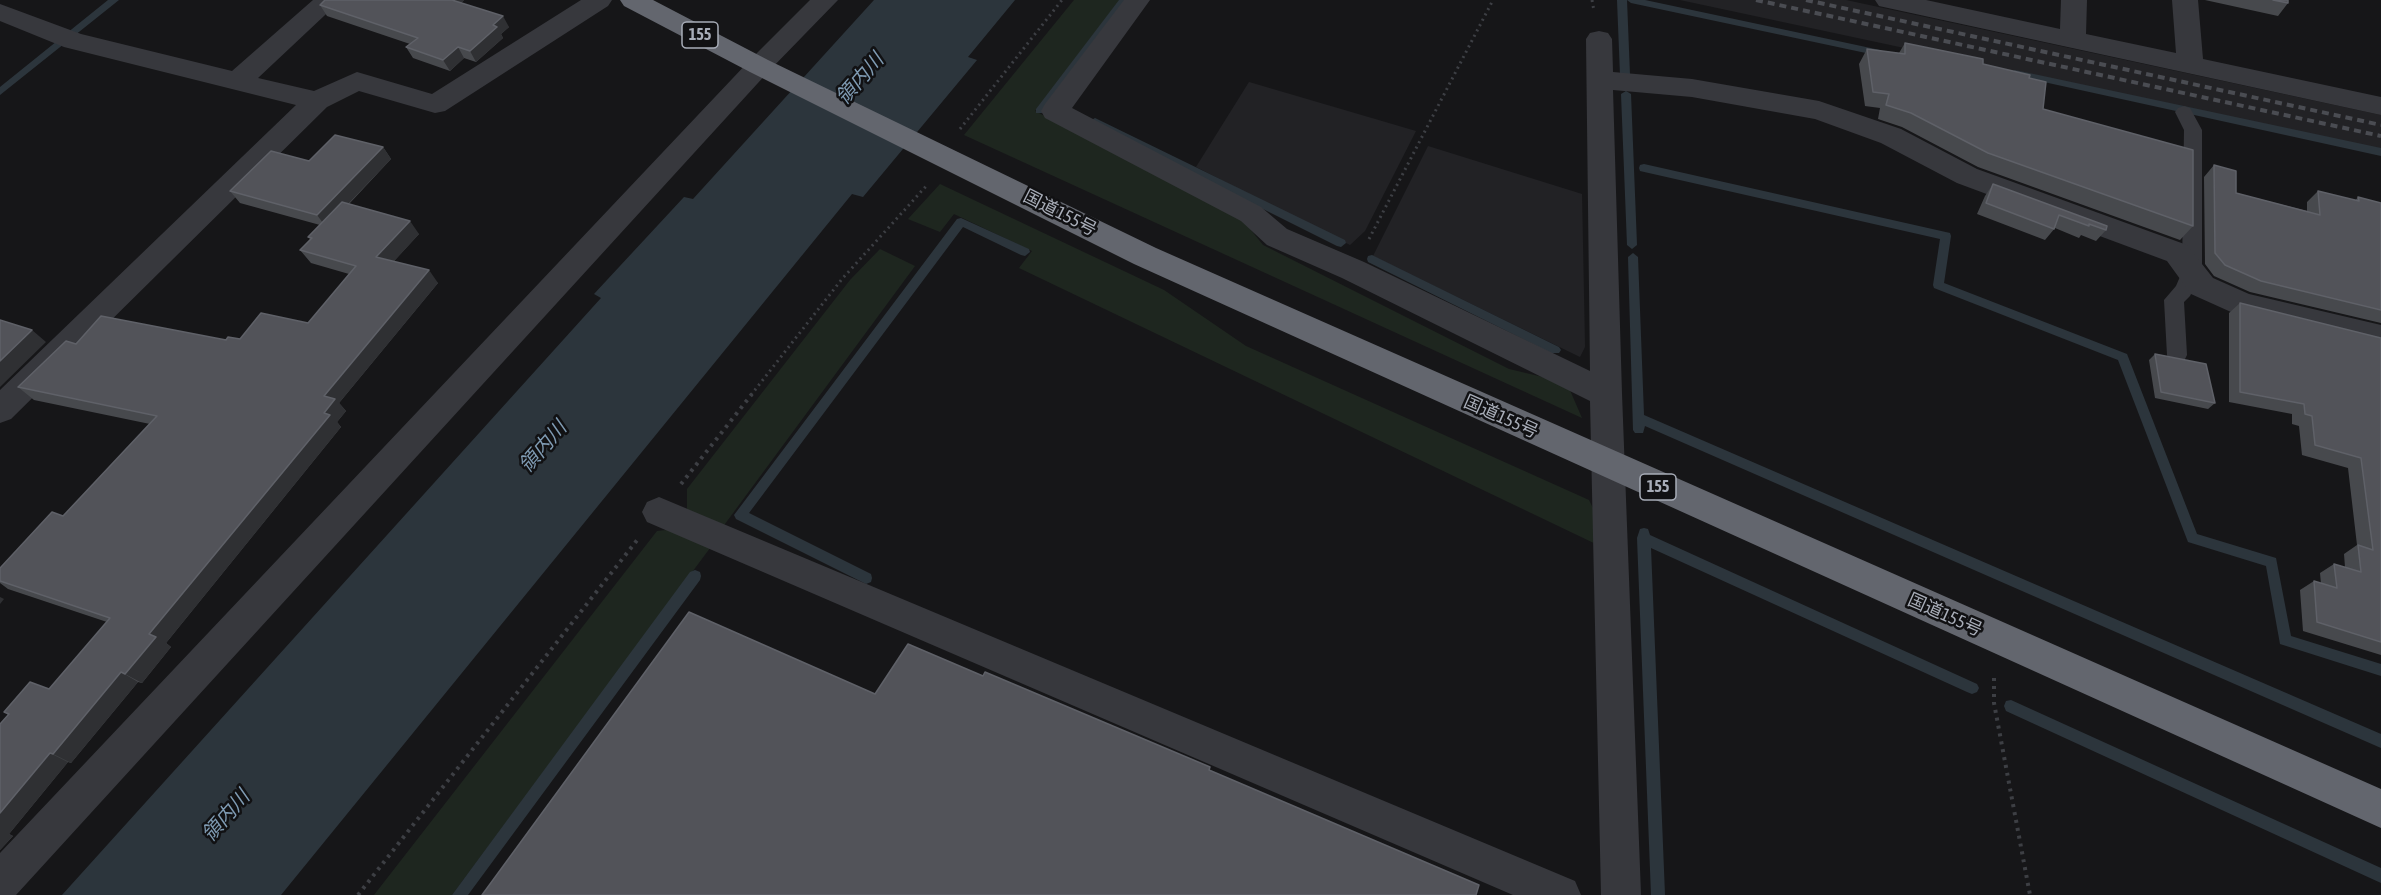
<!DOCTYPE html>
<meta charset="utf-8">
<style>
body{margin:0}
canvas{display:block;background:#161618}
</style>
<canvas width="2381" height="895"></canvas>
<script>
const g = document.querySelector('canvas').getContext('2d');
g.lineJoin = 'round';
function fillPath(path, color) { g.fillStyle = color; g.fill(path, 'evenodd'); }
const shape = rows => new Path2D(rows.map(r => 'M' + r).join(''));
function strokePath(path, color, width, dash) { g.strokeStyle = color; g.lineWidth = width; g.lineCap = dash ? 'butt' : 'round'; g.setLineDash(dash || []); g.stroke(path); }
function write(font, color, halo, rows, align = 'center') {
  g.font = font + ' "Asap Condensed","Noto Sans JP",sans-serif'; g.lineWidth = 5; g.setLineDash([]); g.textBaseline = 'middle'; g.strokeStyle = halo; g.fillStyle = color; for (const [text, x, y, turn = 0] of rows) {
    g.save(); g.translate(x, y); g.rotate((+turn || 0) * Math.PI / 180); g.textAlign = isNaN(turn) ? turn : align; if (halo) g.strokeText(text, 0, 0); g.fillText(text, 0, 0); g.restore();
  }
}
fillPath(shape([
 [1680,0,1846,0,2381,115,2381,150],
 [1249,82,1416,131,1365,231,1350,245,1196,167],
 [1428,146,1582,194,1585,347,1580,357,1373,256]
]), '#222225');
fillPath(shape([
 [1074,0,1120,0,1035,111,1242,219,1263,245,1509,369,1551,379,1569,388,1582,418,964,135],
 [940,184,1164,290,1246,346,1589,500,1600,522,1600,546,1019,268,1032,251,954,214,940,232,908,219],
 [880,249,915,266,722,528,687,510,687,489,850,280],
 [675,529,713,544,452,895,374,895,657,531]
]), '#1e261f');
fillPath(shape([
 [874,0,1015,0,968,57,977,60,863,197,852,194,281,895,62,895,601,298,594,294,684,197,693,199]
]), '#2c353c');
fillPath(shape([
 [108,0,119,0,0,95,0,87,108,0],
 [1119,0,1129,0,1042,113,1036,113,1036,109,1119,0],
 [1617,0,1645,0,1880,50,1885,53,1880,56,1631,3,1627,0,1630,75,1625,78,1620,75,1617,0],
 [2015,70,2381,148,2381,156,2012,75,2010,73,2015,70],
 [1626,91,1631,94,1637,245,1632,249,1627,245,1621,94,1626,91],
 [1095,118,1345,240,1346,243,1341,247,1337,246,1091,123,1090,121,1095,118],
 [1644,164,1950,233,1951,236,1944,283,2127,354,2197,534,2276,558,2291,636,2381,664,2381,676,2280,644,2266,566,2188,542,2118,360,1934,288,1933,285,1940,239,1640,171,1639,168,1640,165,1644,164],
 [961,218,1029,249,1030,252,1025,256,1021,255,963,227,749,513,871,574,872,578,871,582,866,584,736,519,734,515,957,219,961,218],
 [1633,253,1638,257,1644,415,2381,734,2381,748,1645,426,1643,433,1635,433,1633,430,1628,257,1633,253],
 [1372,255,1559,347,1561,350,1559,353,1551,353,1368,262,1367,259,1368,256,1372,255],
 [1644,528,1648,529,1650,535,1977,684,1979,688,1977,692,1972,694,1967,692,1651,548,1665,895,1651,895,1637,538,1640,529,1644,528],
 [695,570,700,572,701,576,700,580,468,895,452,895,690,572,695,570],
 [2011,700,2381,868,2381,883,2006,711,2004,706,2006,701,2011,700]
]), '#2c353c');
strokePath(shape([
 [1592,0,1594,11],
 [960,129,1062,0],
 [1369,239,1493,0],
 [751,395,842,279,928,184]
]), '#3d3f44', 3, [2, 4]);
strokePath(shape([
 [681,484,752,394],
 [1994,678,1994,703,2030,895],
 [358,895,638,539]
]), '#3d3f44', 4, [3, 5]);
fillPath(shape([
 [2184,106,2190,108,2202,130,2202,272,2190,296,2184,302,2187,355,2184,361,2177,363,2170,361,2167,355,2164,300,2176,286,2182,272,2184,130,2175,112,2178,108,2184,106]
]), '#37383d');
fillPath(shape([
 [313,0,341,0,258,78,314,91,357,72,432,94,581,0,612,0,608,6,445,111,435,113,359,91,327,107,11,419,0,423,0,390,296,105,64,47,0,21,0,4,81,34,232,71,313,0],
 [810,0,838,0,768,72,16,895,0,895,0,853,750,60,810,0],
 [1124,0,1150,0,1072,108,1261,207,1287,229,1364,262,1590,371,1586,39,1590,33,1599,31,1608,33,1612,39,1613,72,1692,79,1819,101,1901,129,1977,169,2187,245,2213,278,2249,294,2381,325,2381,349,2231,312,2191,294,2167,261,1957,183,1881,143,1815,119,1692,97,1613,90,1622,394,1641,895,1601,895,1590,401,1342,278,1267,245,1241,221,1045,118,1041,111,1045,104,1124,0],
 [1875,0,1926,0,2060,29,2061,0,2087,0,2086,34,2176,53,2172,0,2198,0,2203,59,2381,97,2381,115,1888,8,1879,6,1875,0],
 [659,497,1575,881,1581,895,1513,895,647,522,642,512,647,502,659,497]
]), '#37383d');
fillPath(shape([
 [620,0,653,0,768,60,1156,248,2381,789,2381,828,1134,264,750,72,624,6,620,0]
]), '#63666e');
strokePath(shape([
 [1756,0,2381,136],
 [1806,0,2381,125]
]), '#4a4c52', 4, [7, 5]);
fillPath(shape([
 [325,0,464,0,461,3,509,27,501,34,503,38,476,62,464,58,450,71,413,58,406,47,410,44,327,16,320,5],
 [2205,0,2288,0,2288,3,2278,16],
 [1905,43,1983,64,2029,78,2043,109,2193,226,2180,240,1978,167,1902,127,1878,119,1880,108,1865,106,1859,64,1867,49,1899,53],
 [383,147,391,159,349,204,419,234,394,261,438,283,339,403,346,411,337,422,341,427,166,643,171,647,142,683,138,682,71,763,68,762,9,834,13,836,0,850,0,724,8,715,4,712,49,689,107,622,8,589,0,583,0,568,63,516,150,424,34,400,18,387,76,344,240,339,308,323,349,274,311,263,300,250,310,239,308,237,320,225,240,203,230,191,309,161],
 [2214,165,2236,193,2307,211,2307,202,2318,191,2355,201,2358,197,2381,203,2381,323,2250,292,2214,276,2205,264,2204,177],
 [1993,184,2106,230,2096,241,2081,235,2079,238,2055,228,2045,240,1977,214,1985,196],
 [2240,303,2381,338,2381,655,2303,631,2300,590,2314,581,2321,584,2320,573,2334,564,2345,567,2344,554,2357,545,2348,468,2302,455,2299,426,2292,424,2292,414,2229,402,2229,313],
 [2155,354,2215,403,2208,409,2155,398,2149,360]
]), '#47494d');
fillPath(shape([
 [448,0,464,0,453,9],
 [503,16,509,27,501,34,503,38,476,62,470,51,493,25],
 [458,47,464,58,450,71,443,60],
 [383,147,391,159,326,227,317,215],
 [410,221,419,234,386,270,376,257],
 [429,270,438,283,339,403,346,411,337,422,341,427,166,643,171,647,142,683,125,674,149,634,324,413,324,396],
 [32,330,46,342,0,387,0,361],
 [0,597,4,599,0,604],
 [121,672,138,682,71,763,53,754],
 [50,753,68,762,9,834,13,836,0,850,0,813]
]), '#2f3033');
const building = shape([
 [325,0,452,0,503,16,493,25,497,27,470,51,458,47,443,60,406,47,418,38,320,5,325,0],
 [2273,0,2288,0,2288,3,2273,0],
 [1905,43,1983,59,1983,64,2030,75,2029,78,2046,82,2043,109,2193,150,2193,226,1988,153,1911,113,1886,105,1889,94,1873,92,1867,49,1905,54,1905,43],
 [335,135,383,147,317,215,230,191,271,151,309,161,335,135],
 [2214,165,2236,171,2236,193,2320,215,2318,191,2359,201,2358,197,2381,203,2381,310,2261,281,2225,265,2215,253,2214,165],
 [1993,184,2107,226,2106,230,2089,224,2089,226,2059,215,2054,229,1986,203,1993,184],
 [342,202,410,221,376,257,429,270,324,396,335,399,324,413,330,415,149,634,156,637,125,674,121,672,53,754,50,753,0,813,0,724,9,714,4,712,30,682,49,689,110,618,0,581,0,568,52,512,63,516,157,416,18,387,66,341,76,344,101,316,226,340,228,337,240,339,261,313,308,323,356,266,300,250,312,238,308,237,342,202],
 [2240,303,2381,338,2381,642,2317,622,2314,581,2337,588,2334,564,2361,572,2358,545,2373,550,2361,458,2315,445,2312,416,2305,414,2304,404,2240,392,2240,303],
 [0,320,32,330,0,361,0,320],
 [2155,354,2206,364,2215,403,2161,392,2155,354],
 [689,612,875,694,908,644,983,676,985,672,1210,767,1209,770,1479,885,1476,895,482,895,689,612]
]);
fillPath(building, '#525359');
strokePath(building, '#5f6168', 1.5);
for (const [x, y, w] of [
 [700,35,36],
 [1658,487,36]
]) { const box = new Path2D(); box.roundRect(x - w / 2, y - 13, w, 26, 4.5); g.fillStyle = '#111113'; g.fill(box); strokePath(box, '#a8adb8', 1.5); }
write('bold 16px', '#a8adb8', null, [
 ["155",700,35],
 ["155",1658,487]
]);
write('18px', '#a8adb8', '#111113', [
 ["国道155号",1060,213,27],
 ["国道155号",1501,417,24],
 ["国道155号",1945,615,24]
]);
write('italic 20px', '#7f9bb3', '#111113', [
 ["領内川",860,79,-49],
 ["領内川",543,447,-49],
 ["領内川",226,816,-49]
]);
</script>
